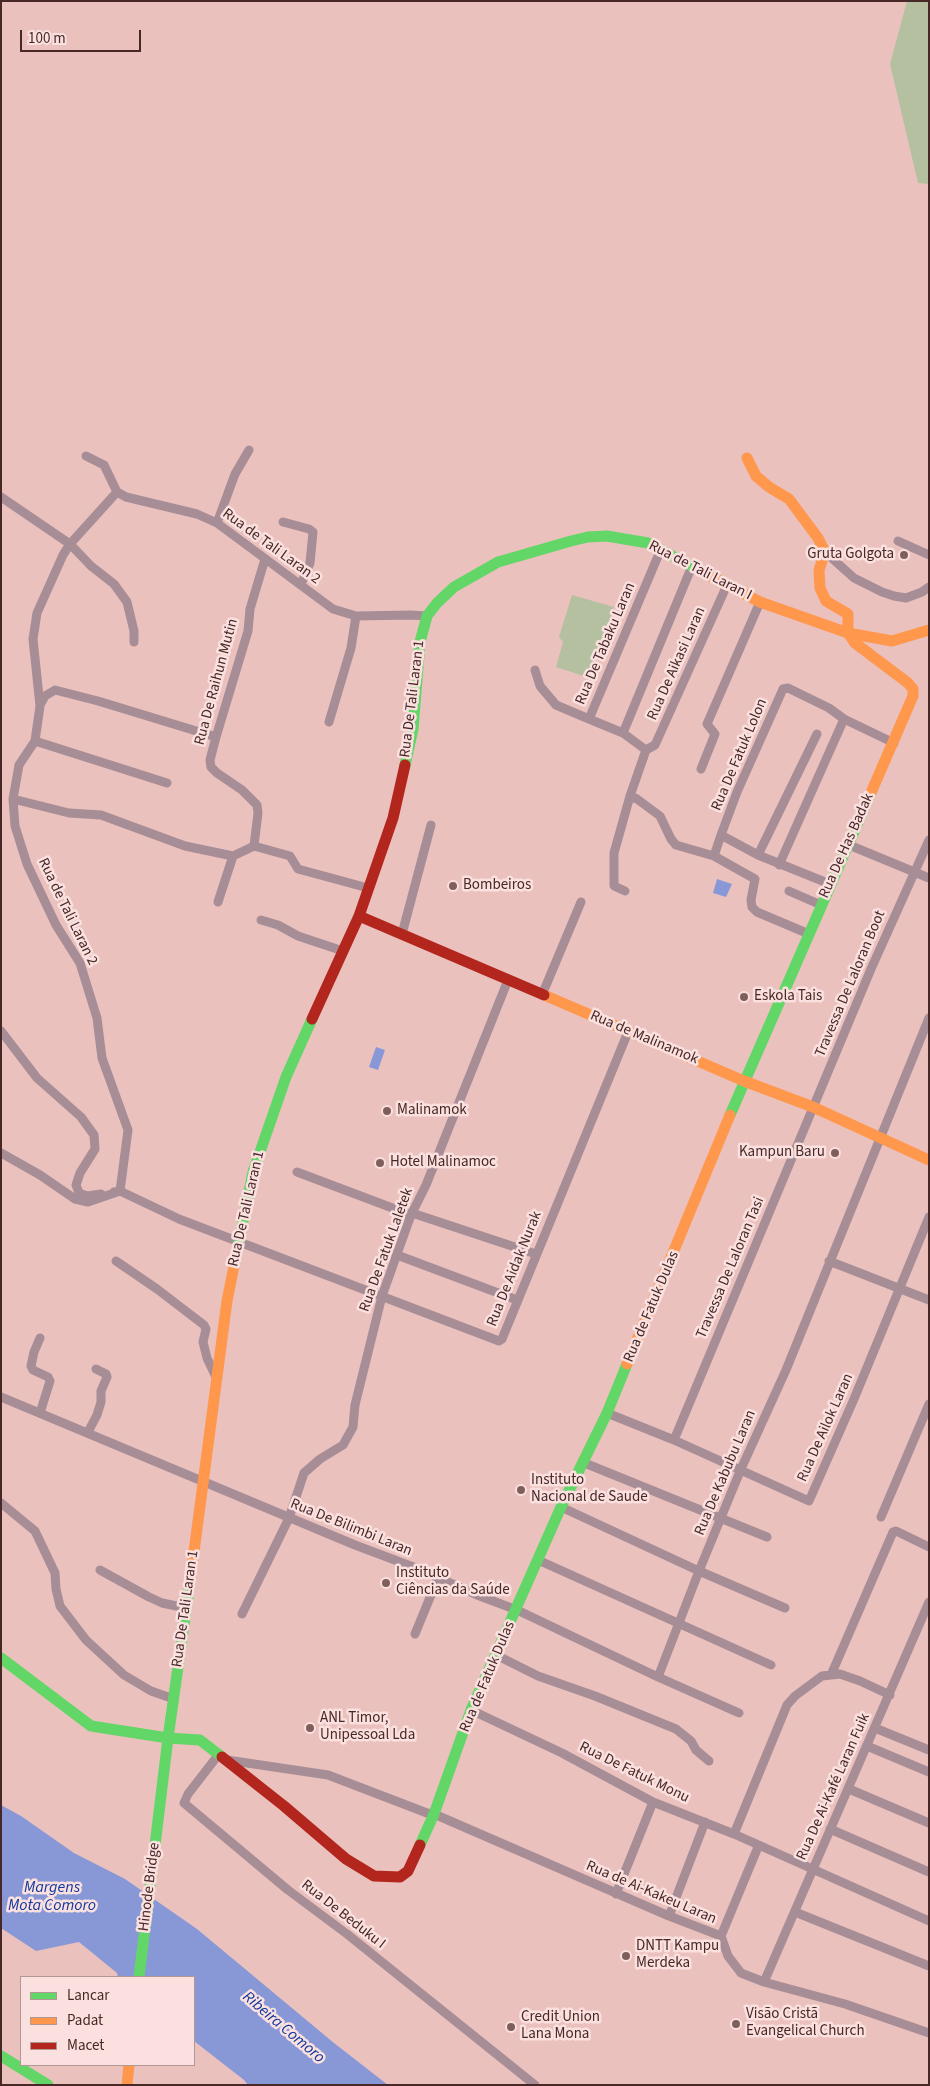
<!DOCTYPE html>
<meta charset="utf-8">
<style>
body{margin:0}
#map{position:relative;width:930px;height:2086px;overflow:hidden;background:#ebc1be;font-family:"Source Sans 3",sans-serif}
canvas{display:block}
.frame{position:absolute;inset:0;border:2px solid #472827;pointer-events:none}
.legend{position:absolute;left:20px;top:1976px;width:175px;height:90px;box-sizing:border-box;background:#fae1df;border:1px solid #b29795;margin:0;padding:6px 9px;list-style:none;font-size:15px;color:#472827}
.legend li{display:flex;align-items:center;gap:10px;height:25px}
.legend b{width:25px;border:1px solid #b29795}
.scale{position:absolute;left:20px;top:30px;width:121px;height:22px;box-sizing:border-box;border:2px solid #472827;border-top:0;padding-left:6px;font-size:15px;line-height:18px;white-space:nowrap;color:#472827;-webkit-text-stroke:4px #fae1df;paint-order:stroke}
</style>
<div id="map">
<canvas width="930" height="2086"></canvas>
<div class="frame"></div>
<ul class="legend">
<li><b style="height:6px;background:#63d668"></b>Lancar</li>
<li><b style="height:6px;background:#ff974d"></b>Padat</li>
<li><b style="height:6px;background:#b3261e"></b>Macet</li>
</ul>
<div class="scale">100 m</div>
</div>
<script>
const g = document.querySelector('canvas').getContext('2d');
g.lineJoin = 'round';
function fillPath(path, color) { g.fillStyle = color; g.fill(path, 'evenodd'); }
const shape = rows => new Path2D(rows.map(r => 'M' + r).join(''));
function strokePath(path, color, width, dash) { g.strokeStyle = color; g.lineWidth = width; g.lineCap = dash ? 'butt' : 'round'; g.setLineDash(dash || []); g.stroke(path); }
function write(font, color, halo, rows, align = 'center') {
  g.font = font + ' "Source Sans 3",sans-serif'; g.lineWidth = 5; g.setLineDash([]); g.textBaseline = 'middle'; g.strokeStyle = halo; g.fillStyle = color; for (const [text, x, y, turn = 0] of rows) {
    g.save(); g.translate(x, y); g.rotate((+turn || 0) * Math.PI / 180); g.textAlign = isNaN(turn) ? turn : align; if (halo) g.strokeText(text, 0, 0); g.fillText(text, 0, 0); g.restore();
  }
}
fillPath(shape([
 [907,1,929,1,929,184,918,183,890,64],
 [572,595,614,607,607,628,614,630,608,648,602,646,599,654,593,653,592,658,596,659,590,678,556,667,563,642,559,637]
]), '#b4c09f');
fillPath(shape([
 [717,879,732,884,726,897,713,893],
 [376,1047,385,1050,378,1070,369,1067],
 [1,1805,21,1816,74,1853,125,1879,197,1929,334,2043,388,2085,248,2085,244,2080,194,2041,194,1977,118,1977,117,1973,79,1942,36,1951,1,1928]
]), '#8898d6');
strokePath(shape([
 [86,456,104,465,117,492],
 [1,497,70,544,91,566,114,584,127,602,134,631,134,642],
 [283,522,309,529,313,532,310,563,301,584],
 [217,523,235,474,249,450],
 [898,541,929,555],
 [661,549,589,719,623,733,646,750,630,796,637,799,660,816,671,839,676,845,714,856,721,835,758,855,830,884],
 [825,552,854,578,882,592,894,596,906,598,922,592,929,587],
 [265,559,250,609,248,631,216,737,210,760,211,767,217,773,242,790,257,805,258,813,254,846,290,856,298,869,368,888],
 [535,670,540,686,556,705,589,719],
 [40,705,45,696,55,690,98,701,216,737],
 [329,722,351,648,356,616],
 [623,733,692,566],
 [35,741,167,783],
 [646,750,655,745,727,585],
 [701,769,715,734,707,724,760,602],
 [13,799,69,813,101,815,185,846,233,856,254,846],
 [721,835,737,792,783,689,788,688,829,708,844,719,894,743],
 [849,845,929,878],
 [758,855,817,734],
 [714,856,755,879,751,900,752,907,757,912,809,934],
 [779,865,844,719],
 [625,891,614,886,614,853,630,796],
 [789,891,821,905],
 [218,902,233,856],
 [261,920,278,925,298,936,343,951],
 [402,934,431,825],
 [542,995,581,902],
 [1,1031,37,1078,81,1117,94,1135,95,1149,80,1173,76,1185,79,1193,87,1196,101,1194],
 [1,1153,40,1175,75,1199,88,1202,120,1191,128,1130,102,1058,97,1018,80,963,56,925,27,864,15,826,13,799,19,765,35,741,40,706,33,639,37,613,63,555,70,544,117,492,126,497,197,514,217,523,333,609,356,616,411,615,427,616],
 [297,1172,411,1215],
 [114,1192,120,1191,179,1219,499,1341,502,1339,628,1032],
 [412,1213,536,1254],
 [397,1255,517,1300],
 [116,1261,157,1289,204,1325,206,1329,203,1342,207,1358,217,1379],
 [829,1261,929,1300],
 [40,1338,34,1352,31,1366,33,1370,48,1377,50,1381,40,1413],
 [1,1397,355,1545,424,1571,477,1595,517,1610,658,1677,699,1571,741,1469,786,1370,929,1018],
 [607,1413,674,1440,809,1501,854,1399,929,1217],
 [88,1432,97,1415,101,1402,101,1391,107,1377,106,1374,96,1369],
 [674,1440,871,969,929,840],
 [582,1462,767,1537],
 [1,1503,35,1531,55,1573,56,1589,60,1606,86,1640,124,1675,151,1691,174,1699],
 [561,1507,699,1571,785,1608],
 [881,1517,929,1404],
 [538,1560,771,1665],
 [100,1570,149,1597,162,1603,186,1608],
 [242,1614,289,1518,304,1473,320,1459,343,1445,353,1427,355,1405,382,1296,411,1215,426,1185,508,980],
 [415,1634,438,1578],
 [496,1655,538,1676,595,1696,676,1729,691,1741,696,1750,709,1761],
 [831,1675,893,1532,896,1531,929,1547],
 [658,1677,739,1713],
 [471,1710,562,1753,653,1802,734,1834,929,1921],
 [875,1728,929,1750],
 [867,1746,929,1772],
 [219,1754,188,1794,184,1803,288,1890,347,1934,535,2085],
 [227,1760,328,1775,427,1813,434,1814,669,1916,721,1936,728,1956,741,1973,764,1982,845,2004,929,2033],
 [849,1789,929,1823],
 [830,1829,929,1872],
 [734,1834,787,1705,795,1696,822,1676,840,1674,860,1681,890,1695],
 [616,1894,653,1802],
 [795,1912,929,1966],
 [669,1916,705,1822],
 [721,1936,758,1847],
 [764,1982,929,1602]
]), '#a78d96', 9);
strokePath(shape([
 [405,765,413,729,420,642,427,616,437,603,454,587,498,562,571,541,588,537,607,536,648,543,712,577],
 [730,1115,870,795],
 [234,1266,253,1172,286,1077,312,1019],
 [1,1658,91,1726,168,1738,200,1740,222,1757],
 [420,1845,434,1814,471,1710,561,1507,607,1413,627,1364],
 [139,1977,168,1738,190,1582],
 [1,2056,48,2085]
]), '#63d668', 11);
strokePath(shape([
 [747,458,756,476,769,487,789,499,818,538,825,552,819,570,820,588,826,601,848,614,848,633,855,643,908,683,913,689,913,696,870,795],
 [712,577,760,602,848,633,892,641,929,630],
 [544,995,744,1081,813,1107,929,1160],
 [627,1364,730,1115],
 [190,1582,227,1301,234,1266],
 [127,2085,129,2065]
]), '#ff974d', 11);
strokePath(shape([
 [359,916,544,995],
 [312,1019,359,916,393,818,405,765],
 [222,1757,284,1806,346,1859,374,1876,400,1877,408,1871,420,1845]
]), '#b3261e', 11);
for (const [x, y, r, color] of [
 [904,555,5,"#805e5c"],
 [453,886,5,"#805e5c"],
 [744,997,5,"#805e5c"],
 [387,1111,5,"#805e5c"],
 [835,1153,5,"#805e5c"],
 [380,1163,5,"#805e5c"],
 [521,1490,5,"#805e5c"],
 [386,1583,5,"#805e5c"],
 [310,1728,5,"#805e5c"],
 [626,1956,5,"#805e5c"],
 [736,2024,5,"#805e5c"],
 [511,2027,5,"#805e5c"]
]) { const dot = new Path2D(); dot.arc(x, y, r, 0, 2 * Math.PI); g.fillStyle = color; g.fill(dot); strokePath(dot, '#fae1df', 2); }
write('15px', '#472827', '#fae1df', [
 ["Rua de Tali Laran 2",271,547,36],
 ["Rua de Tali Laran I",700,571,27],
 ["Rua De Tabaku Laran",606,644,-67],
 ["Rua De Aikasi Laran",677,664,-66],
 ["Rua De Raihun Mutin",217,682,-75],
 ["Rua De Tali Laran 1",413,699,-83],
 ["Rua De Fatuk Lolon",740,755,-67],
 ["Rua De Has Badak",847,846,-66],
 ["Rua de Tali Laran 2",67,912,64],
 ["Travessa De Laloran Boot",851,984,-67],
 ["Rua de Malinamok",644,1038,23],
 ["Rua De Tali Laran 1",247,1209,-77],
 ["Rua De Fatuk Laletek",387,1250,-70],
 ["Travessa De Laloran Tasi",731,1268,-67],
 ["Rua De Aidak Nurak",515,1269,-68],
 ["Rua de Fatuk Dulas",652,1307,-67],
 ["Rua De Ailok Laran",826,1428,-66],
 ["Rua De Kabubu Laran",726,1473,-67],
 ["Rua De Bilimbi Laran",351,1528,22],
 ["Rua De Tali Laran 1",186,1609,-82],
 ["Rua de Fatuk Dulas",488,1677,-67],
 ["Rua De Fatuk Monu",634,1773,26],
 ["Rua De Ai-Kafé Laran Fuik",834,1787,-66],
 ["Hinode Bridge",150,1887,-83],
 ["Rua de Ai-Kakeu Laran",651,1893,23],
 ["Rua De Beduku I",343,1915,38]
]);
write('15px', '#472827', '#fae1df', [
 ["Gruta Golgota",894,555,"right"],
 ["Bombeiros",463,886],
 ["Eskola Tais",754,997],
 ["Malinamok",397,1111],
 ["Kampun Baru",825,1153,"right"],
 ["Hotel Malinamoc",390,1163],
 ["Instituto",531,1481],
 ["Nacional de Saude",531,1498],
 ["Instituto",396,1574],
 ["Ciências da Saúde",396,1591],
 ["ANL Timor,",320,1719],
 ["Unipessoal Lda",320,1736],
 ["DNTT Kampu",636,1947],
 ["Merdeka",636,1964],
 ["Visão Cristã",746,2015],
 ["Evangelical Church",746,2032],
 ["Credit Union",521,2018],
 ["Lana Mona",521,2035]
], 'left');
write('italic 16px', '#0f379e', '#fae1df', [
 ["Margens",52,1888],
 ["Mota Comoro",52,1906],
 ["Ribeira Comoro",283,2028,40]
]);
</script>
